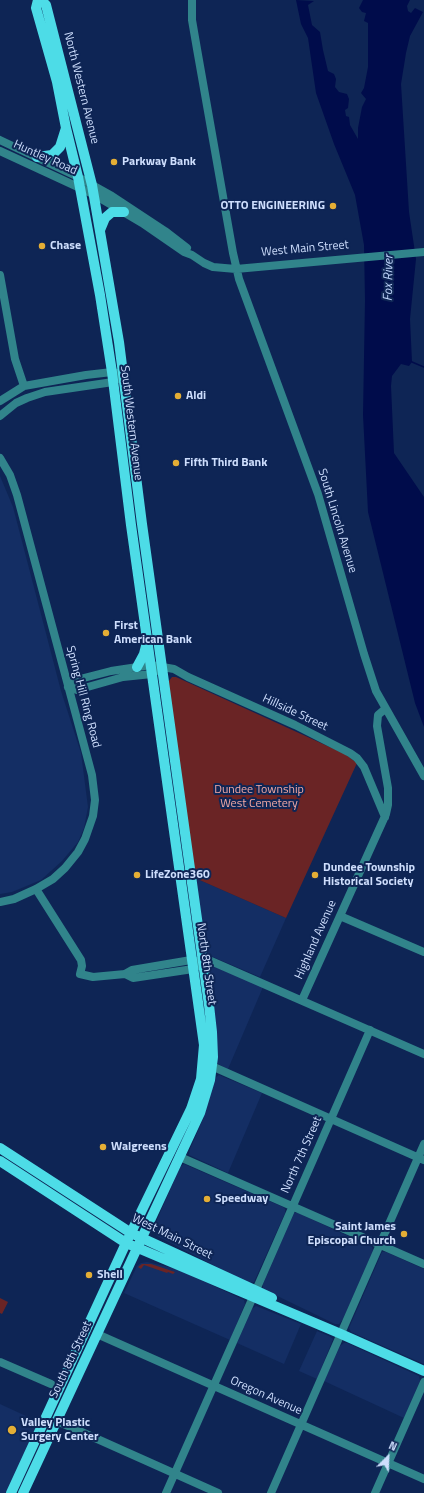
<!DOCTYPE html>
<style>
body{margin:0}
#map{position:relative;width:424px;height:1493px;overflow:hidden;background:#0e2555;font-family:"Titillium Web",sans-serif}
canvas{display:block}
.north{position:absolute;left:368px;top:1437px;width:40px;height:40px;-webkit-text-stroke:3px #0e2555;paint-order:stroke;rotate:24deg;font-size:11px;font-weight:700;line-height:16px;text-align:center;color:#cedefd}
.north::after{content:'';display:block;margin:auto;width:14px;height:18px;background:#cedefd;clip-path:polygon(50% 0,100% 100%,50% 72%,0 100%)}
</style>
<div id="map">
<canvas width="424" height="1493"></canvas>
<div class="north">N</div>
</div>
<script>
const g = document.querySelector('canvas').getContext('2d');
g.lineJoin = 'round';
function fillPath(path, color) { g.fillStyle = color; g.fill(path, 'evenodd'); }
const shape = rows => new Path2D(rows.map(r => 'M' + r).join(''));
function strokePath(path, color, width, dash) { g.strokeStyle = color; g.lineWidth = width; g.lineCap = dash ? 'butt' : 'round'; g.setLineDash(dash || []); g.stroke(path); }
function write(font, color, halo, rows, align = 'center') {
  g.font = font + ' "Titillium Web",sans-serif'; g.lineWidth = 4; g.setLineDash([]); g.textBaseline = 'middle'; g.strokeStyle = halo; g.fillStyle = color; for (const [text, x, y, turn = 0] of rows) {
    g.save(); g.translate(x, y); g.rotate((+turn || 0) * Math.PI / 180); g.textAlign = isNaN(turn) ? turn : align; if (halo) g.strokeText(text, 0, 0); g.fillText(text, 0, 0); g.restore();
  }
}
fillPath(shape([
 [0,476,13,507,61,691,81,753,88,807,84,828,78,842,62,861,41,880,12,892,0,894],
 [195,878,286,918,260,977,206,954],
 [211,966,214,966,263,987,228,1069,220,1065,217,1063,217,1059,209,969],
 [219,1075,262,1093,228,1173,189,1155,190,1149,203,1119,215,1078],
 [184,1164,283,1207,285,1209,285,1213,254,1282,248,1283,157,1236,154,1229,156,1222,180,1167],
 [294,1213,298,1213,372,1247,373,1251,343,1319,339,1324,335,1324,263,1289,263,1284],
 [382,1252,386,1252,424,1269,424,1364,351,1332,349,1328],
 [147,1262,177,1269,244,1300,245,1304,230,1340,124,1293,137,1266,141,1263],
 [256,1306,301,1324,284,1364,237,1343,252,1309],
 [317,1331,329,1336,333,1339,317,1379,299,1371],
 [344,1343,347,1343,419,1376,420,1381,404,1418,324,1381,340,1346],
 [0,1404,39,1422,7,1493,0,1493]
]), '#142e64');
fillPath(shape([
 [172,677,176,677,345,754,357,763,286,918,195,878,168,682],
 [142,1264,151,1264,175,1272,173,1274,168,1272,167,1273,144,1265,141,1269,138,1267],
 [0,1298,8,1302,2,1314,0,1313]
]), '#6a2425');
fillPath(shape([
 [296,0,314,1,308,5,312,25,320,32,323,50,328,71,334,74,336,79,335,87,339,92,347,94,349,99,348,108,345,110,346,116,349,117,350,125,358,139,358,128,362,107,366,99,361,93,364,88,368,67,368,23,364,21,366,13,362,12,359,8,363,0,410,0,407,6,408,11,411,13,415,8,423,12,410,36,406,53,401,84,409,212,416,259,410,319,412,362,409,366,401,364,392,376,391,386,394,453,424,497,424,727,415,703,368,512,363,415,365,300,364,245,355,195,334,144,316,93,308,38,301,24]
]), '#000c4b');
strokePath(shape([
 [412,362,424,367]
]), '#000c4b', 1.5);
strokePath(shape([
 [192,0,192,20,197,49,233,253,239,279,318,494,364,654,376,691,424,776],
 [0,140,78,177,112,196,165,231,187,248],
 [0,151,93,194,142,223,184,252,192,255,204,263,213,267,236,269,424,252],
 [0,275,15,359,24,386],
 [0,401,24,386,86,375,112,372,117,373],
 [0,416,16,403,27,398,45,392,113,382,123,375],
 [0,458,10,475,17,495,92,775,95,800,93,816,85,839,78,852,65,868,53,879,36,889,14,899,0,902],
 [68,687,76,680,111,671,151,665,174,669,188,677,295,725,350,753,357,758,364,767,385,817],
 [68,687,77,690,123,677,152,674,156,671],
 [36,889,81,960,82,966,80,974,93,977,125,974,132,970,191,960,196,961],
 [340,916,424,952],
 [125,974,133,978,193,969,203,962,211,961,424,1054],
 [302,1000,386,814,388,805,388,788,377,726,378,715,385,709],
 [207,1064,424,1160],
 [180,1157,424,1264],
 [256,1290,370,1030],
 [97,1334,424,1479],
 [0,1362,51,1384],
 [57,1421,218,1493],
 [166,1493,253,1297],
 [271,1493,424,1144],
 [375,1493,424,1382]
]), '#31848b', 8);
strokePath(shape([
 [37,157,52,155,60,147,66,128],
 [100,230,105,218,112,212,124,212],
 [137,667,144,654,146,646],
 [0,1148,131,1233,272,1298],
 [0,1161,126,1243,341,1334,424,1371],
 [11,1493,126,1243,191,1109,201,1079,204,1045,131,525,112,372,100,295,78,177,66,128,57,82,36,8,38,0],
 [23,1493,200,1113,210,1080,213,1057,212,1032,209,1005,142,524,119,342,92,185,46,5,41,0]
]), '#4ddce7', 10);
for (const [x, y, r, color] of [
 [114,162,4,"#e4ae35"],
 [333,206,4,"#e4ae35"],
 [42,246,4,"#e4ae35"],
 [178,396,4,"#e4ae35"],
 [176,463,4,"#e4ae35"],
 [106,633,4,"#e4ae35"],
 [137,875,4,"#e4ae35"],
 [315,875,4,"#e4ae35"],
 [103,1147,4,"#e4ae35"],
 [207,1199,4,"#e4ae35"],
 [404,1234,4,"#e4ae35"],
 [89,1275,4,"#e4ae35"],
 [12,1430,5,"#e4ae35"]
]) { const dot = new Path2D(); dot.arc(x, y, r, 0, 2 * Math.PI); g.fillStyle = color; g.fill(dot); strokePath(dot, '#0e2555', 1.5); }
write('12px', '#cedefd', '#0e2555', [
 ["North Western Avenue",81,88,76],
 ["Huntley Road",45,158,24],
 ["West Main Street",305,249,-5],
 ["South Western Avenue",131,423,83],
 ["South Lincoln Avenue",337,521,73],
 ["Spring Hill Ring Road",83,697,75],
 ["Hillside Street",295,713,25],
 ["Highland Avenue",316,940,-66],
 ["North 8th Street",206,964,82],
 ["North 7th Street",302,1155,-66],
 ["West Main Street",172,1237,26],
 ["South 8th Street",71,1360,-65],
 ["Oregon Avenue",266,1396,24]
]);
write('bold 12px', '#cedefd', '#0e2555', [
 ["Parkway Bank",122,162],
 ["OTTO ENGINEERING",325,206,"right"],
 ["Chase",50,246],
 ["Aldi",186,396],
 ["Fifth Third Bank",184,463],
 ["First",114,626],
 ["American Bank",114,640],
 ["Dundee Township",323,868],
 ["Historical Society",323,882],
 ["LifeZone360",145,875],
 ["Walgreens",111,1147],
 ["Speedway",215,1199],
 ["Saint James",396,1227,"right"],
 ["Episcopal Church",396,1241,"right"],
 ["Shell",97,1275],
 ["Valley Plastic",21,1423],
 ["Surgery Center",21,1437]
], 'left');
write('12px', '#f3a9a5', '#0e2555', [
 ["Dundee Township",259,790],
 ["West Cemetery",259,804]
]);
write('italic 13px', '#bfd4fb', '#0e2555', [
 ["Fox River",389,278,-89]
]);
</script>
